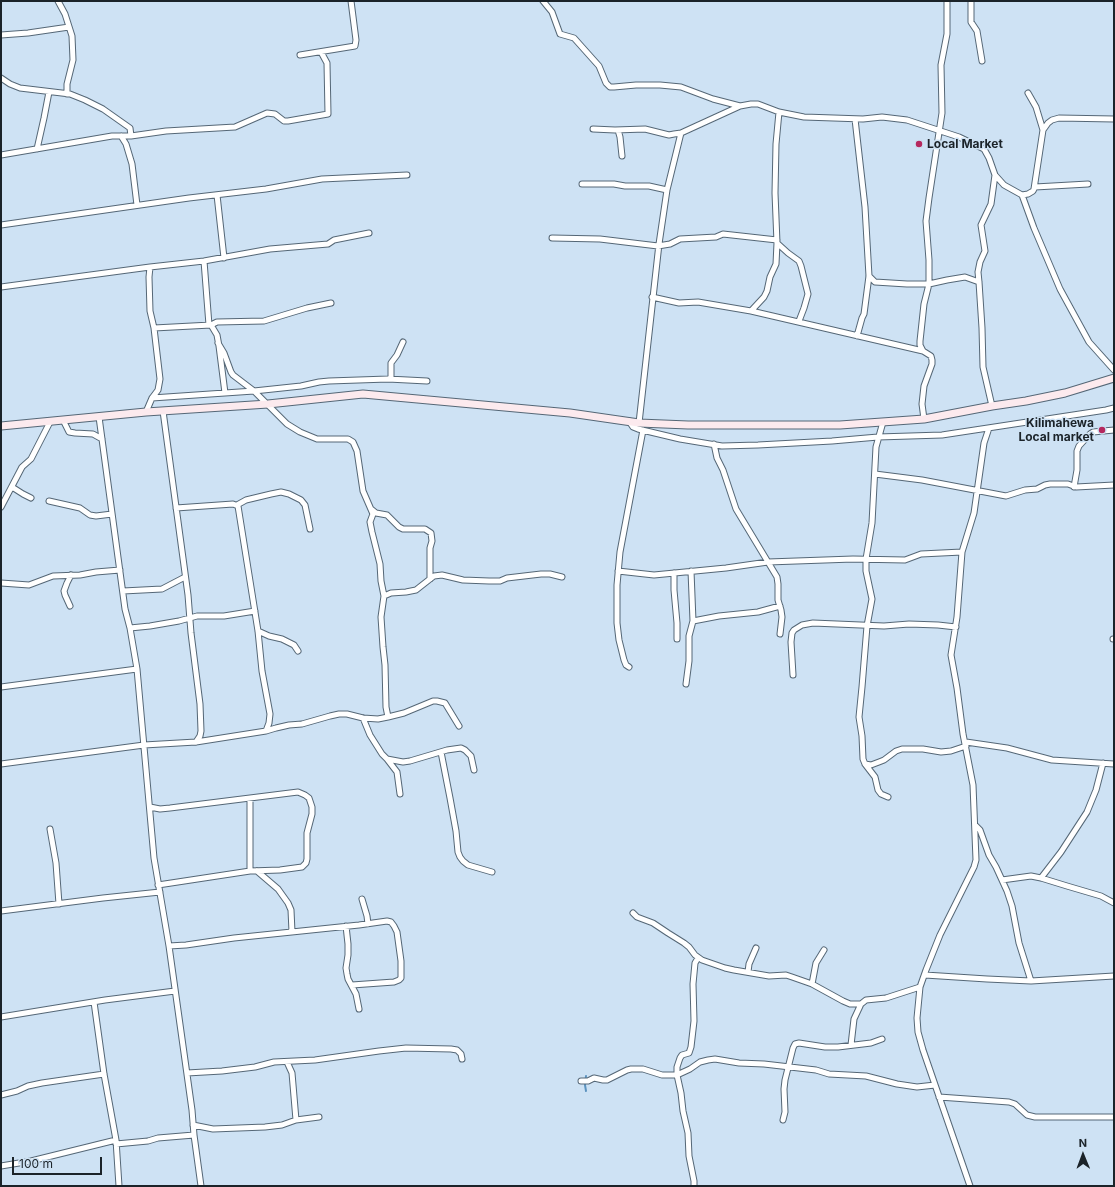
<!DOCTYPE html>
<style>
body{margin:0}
#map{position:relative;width:1115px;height:1187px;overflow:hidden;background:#cee2f4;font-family:Inter,sans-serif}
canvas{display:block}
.frame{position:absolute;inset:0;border:2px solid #1b2329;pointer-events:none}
.north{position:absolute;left:1063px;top:1135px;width:40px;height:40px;-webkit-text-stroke:3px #cee2f4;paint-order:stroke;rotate:359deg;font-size:11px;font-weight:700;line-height:16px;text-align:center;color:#1b2329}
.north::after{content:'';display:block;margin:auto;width:14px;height:18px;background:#1b2329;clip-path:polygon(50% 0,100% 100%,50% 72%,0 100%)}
.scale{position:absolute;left:12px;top:1157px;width:90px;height:18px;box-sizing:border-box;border:2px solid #1b2329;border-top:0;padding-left:5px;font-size:12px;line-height:14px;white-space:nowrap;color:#1b2329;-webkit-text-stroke:3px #cee2f4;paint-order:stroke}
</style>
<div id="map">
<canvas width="1115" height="1187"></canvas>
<div class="frame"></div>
<div class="north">N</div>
<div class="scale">100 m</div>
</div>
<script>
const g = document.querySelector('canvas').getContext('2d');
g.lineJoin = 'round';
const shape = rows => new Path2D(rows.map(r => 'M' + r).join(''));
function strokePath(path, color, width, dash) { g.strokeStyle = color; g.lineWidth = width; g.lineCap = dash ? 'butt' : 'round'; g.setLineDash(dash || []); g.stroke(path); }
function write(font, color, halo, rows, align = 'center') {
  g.font = font + ' Inter,sans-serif'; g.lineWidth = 3; g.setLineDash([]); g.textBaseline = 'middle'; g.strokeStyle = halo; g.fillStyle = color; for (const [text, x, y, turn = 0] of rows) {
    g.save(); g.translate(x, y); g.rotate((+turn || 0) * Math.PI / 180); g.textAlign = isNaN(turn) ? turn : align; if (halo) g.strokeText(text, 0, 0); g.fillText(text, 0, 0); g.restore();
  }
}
strokePath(shape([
 [586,1076,585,1085,586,1091]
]), '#5c93bf', 2);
const minor = shape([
 [58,1,65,14,72,36,73,60,67,84,67,94],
 [543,1,552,12,560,34,574,38,599,66,606,83,610,87,614,87,636,85,660,85,681,87,713,99,740,106],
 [971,1,971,22,977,31,982,61],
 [1,35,28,33,69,27],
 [300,55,355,46,356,40,351,1],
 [1,78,10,84,20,88,70,94,85,100,103,109,130,128,131,136],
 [855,119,865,207,869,276,864,314,862,318,857,336],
 [593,129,615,130,645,129,669,135,674,134,681,133,740,106,751,104,758,104,779,112,804,117,863,119,882,117,907,120,959,137,984,149,989,158,995,175,991,204,981,225,985,251,980,262,978,272,979,282,982,328,983,367,992,406],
 [618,130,620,137,622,156],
 [1043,130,1048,123,1052,120,1059,118,1114,119],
 [121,136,126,144,132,164,137,205],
 [37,149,44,118,49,92],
 [1,155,112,136,131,136,166,131,235,127,267,113,275,114,284,121,288,121,328,114,327,63,321,52],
 [995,175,1004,185,1022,195,1034,228,1060,289,1089,342,1114,370],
 [582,184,614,184,625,186,649,186,667,190],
 [1035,187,1088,184],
 [217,195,224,258],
 [1022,195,1028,194,1033,191,1034,189,1043,130,1036,107,1028,93],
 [1,225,189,198,266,189,322,179,407,175],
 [552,238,600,239,658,246,670,244,680,239,716,237,723,234,777,240],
 [777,243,788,253,799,261,801,266,808,294,804,308,799,321],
 [204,261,209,325],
 [869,276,875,282,907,284,929,284,947,280,965,277,979,282],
 [1,287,150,267,204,261,270,249,328,244,334,240,369,233],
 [652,297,679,303,698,302,751,311,923,351],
 [751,311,764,297,767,291,770,277,776,264,777,243,775,193,776,144,779,112],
 [211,325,217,322,264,321,307,308,331,303],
 [154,328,211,325,217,335,219,346,225,393],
 [218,343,224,353,231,372,233,375,254,391,301,386,319,382,329,381,388,379,427,381],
 [391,379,391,363,397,355,403,342],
 [152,398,254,391,287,424,300,432,317,439,348,439,353,442,357,451,363,491,373,514,370,522,372,532,380,564,381,581,384,596,381,617,383,647,385,665,386,707,388,717],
 [163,411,188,595,191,633,200,704,201,731,200,736,196,742],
 [146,412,152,398,158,390,160,379,154,328,150,311,149,277,150,267],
 [99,417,125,609,130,628,137,669,154,858,169,946,192,1110,194,1135,201,1186],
 [924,419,922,404,924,386,932,364,932,360,931,356,923,351,920,345,920,341,924,304,929,284,929,260,926,221,929,198,942,113,941,65,947,34,947,1],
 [63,420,69,432,75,433,93,434,102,439],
 [629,421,633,427,638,429,680,439,722,446,758,445,832,441,878,437,942,435,1106,410,1114,408],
 [883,422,876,447,872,523,866,559,866,571,872,599,867,626,862,687,859,717,862,736,863,759,865,764,875,777,878,790,881,794,888,797],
 [639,423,659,244,667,190,681,133],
 [714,444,717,458,723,470,736,509,777,577,778,584,778,600,781,610,782,617,780,634],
 [875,474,922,480,1006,496,1025,490,1037,489,1045,485,1050,484,1068,484,1076,487,1114,485],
 [12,487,23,494,31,498],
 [1074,487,1077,470,1077,451,1079,446,1090,434,1093,432,1114,430],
 [49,501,80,508,90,515,96,516,112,514],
 [237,505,246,500,271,494,281,492,289,494,301,500,305,505,310,529],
 [1,507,22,467,31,459,50,422],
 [176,508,233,504,238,506,258,631,262,671,270,714,269,723,266,731],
 [371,509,376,513,387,515,399,527,403,529,425,529,431,533,432,541,430,548,430,579],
 [618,571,654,575,726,568,768,562,853,559,905,560,921,554,962,552],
 [674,573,674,590,677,623,677,639],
 [1,583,29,585,53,576,80,575,96,572,120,570],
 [123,591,162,589,185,577],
 [384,596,391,593,406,592,416,590,430,579,434,576,442,575,463,580,489,581,500,581,507,578,541,574,550,574,562,577],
 [70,606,65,595,64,591,67,583,71,575],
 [693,621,719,616,758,612,780,606],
 [130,628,150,626,179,621,197,616,224,616,255,611],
 [258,631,269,636,282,639,294,645,298,651],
 [1113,639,1114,639],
 [629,667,626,665,624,660,619,640,617,623,617,585,620,552,643,430],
 [793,675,791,642,792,633,794,630,802,625,813,623,884,626,909,624,938,625,956,627],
 [686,684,689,661,689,636,693,621,691,571],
 [1,687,137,669],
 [363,718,370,735,382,754,387,759,403,762,410,761,447,750,461,748,465,750,471,756,474,770],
 [966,742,1007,748,1052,760,1114,764],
 [441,752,450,798,456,831,458,852,460,857,463,861,468,865,492,872],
 [387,759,397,772,400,794],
 [1,764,144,745,196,742,266,731,276,728,289,725,302,724,330,716,339,714,347,714,363,718,378,719,388,717,404,713,433,701,437,701,445,703,459,726],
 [865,764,871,765,879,762,884,760,896,751,902,749,923,749,941,752,951,751,966,746],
 [250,799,250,871],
 [150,807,160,809,170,808,298,792,305,795,309,798,312,807,312,814,307,833,307,859,306,863,302,867,280,870,250,871,158,885],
 [975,825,980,830,989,855,996,867,1007,891,1012,906,1019,943,1031,981],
 [50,829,56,863,59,904],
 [257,871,278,889,288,903,291,910,292,932],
 [1041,878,1061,852,1087,812,1096,790,1103,763],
 [1002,880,1031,876,1041,878,1067,886,1101,896,1114,903],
 [362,899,367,916,368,924],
 [1,911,103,898,160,892],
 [633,913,637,917,653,923,668,933,684,943,689,947,695,955,702,960,725,968,734,970,769,976,786,975,792,977,812,984,843,1001,850,1004,861,1004],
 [346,926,348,944,348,955,346,968,347,974,348,979,356,994,359,1009],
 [169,946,186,945,234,938,359,925,387,921,391,922,394,926,397,932,401,961,401,978,399,980,394,982,352,985],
 [748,972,749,964,756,948],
 [925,975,987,979,1031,981,1114,976],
 [812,984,816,963,824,950],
 [94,1002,104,1074,116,1140,119,1186],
 [1,1017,105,1000,175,991],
 [851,1045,854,1019,861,1004,866,1000,886,998,920,987],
 [287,1062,292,1073,296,1120],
 [187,1073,222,1071,255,1067,274,1062,315,1060,379,1051,406,1048,451,1049,457,1050,461,1054,462,1059],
 [581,1081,588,1081,594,1078,603,1080,607,1080,627,1070,631,1069,643,1069,662,1075,677,1075,690,1069,700,1062,708,1060,715,1059,739,1063,764,1064,816,1070,829,1074,866,1076,897,1084,917,1087,935,1085],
 [1,1095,17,1091,28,1086,42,1083,104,1074],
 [939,1097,1009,1102,1015,1104,1027,1115,1035,1117,1114,1117],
 [783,1120,785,1112,784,1089,785,1080,793,1048,795,1044,799,1043,825,1047,838,1047,871,1043,882,1039],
 [193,1125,213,1129,265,1127,282,1125,296,1120,319,1117],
 [116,1144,148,1141,158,1138,194,1135],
 [1,1166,31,1161,116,1140],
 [694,1186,694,1181,689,1156,688,1133,683,1111,681,1093,677,1075,677,1067,680,1058,682,1055,689,1053,691,1047,694,1021,693,984,695,963,698,958],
 [970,1186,923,1050,918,1032,917,1018,920,987,926,970,940,935,974,867,976,860,973,785,963,734,957,688,951,655,957,617,962,552,974,513,984,443,989,428]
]);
const secondary = shape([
 [1,426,146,412,268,404,363,394,570,413,639,423,688,425,840,425,924,419,992,406,1026,401,1065,393,1114,378]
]);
strokePath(minor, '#556776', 7);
strokePath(secondary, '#556776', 9);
strokePath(minor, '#fff', 5);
strokePath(secondary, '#fceaee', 7);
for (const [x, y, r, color] of [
 [919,144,4,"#b5285e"],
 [1102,430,4,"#b5285e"]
]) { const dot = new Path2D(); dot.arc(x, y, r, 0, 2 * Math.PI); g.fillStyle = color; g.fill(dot); strokePath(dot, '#cee2f4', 1.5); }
write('bold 12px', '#1b2329', '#cee2f4', [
 ["Local Market",927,144],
 ["Kilimahewa",1094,423,"right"],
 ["Local market",1094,437,"right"]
], 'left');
</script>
